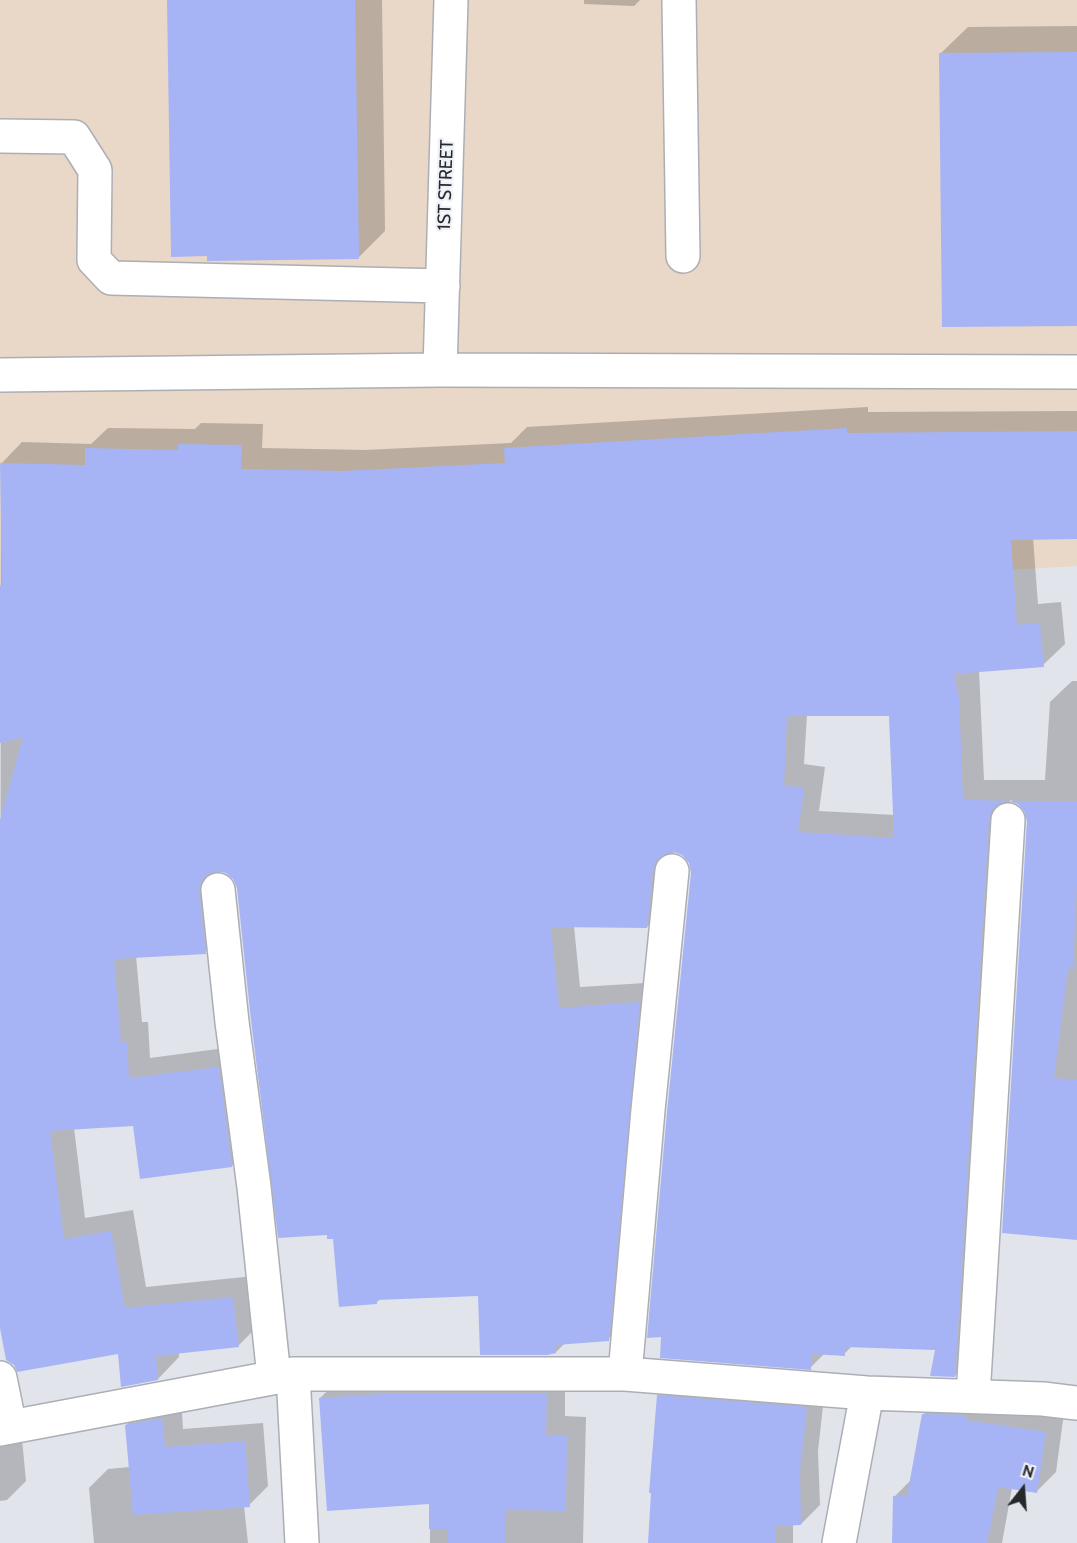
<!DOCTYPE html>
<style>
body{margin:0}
#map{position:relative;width:1077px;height:1543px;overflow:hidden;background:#e2e4ec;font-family:Cabin,sans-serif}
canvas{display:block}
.north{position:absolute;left:993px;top:1459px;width:60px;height:60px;-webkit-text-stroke:4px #eff1f9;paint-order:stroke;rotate:17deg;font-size:16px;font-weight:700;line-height:24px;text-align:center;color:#27282b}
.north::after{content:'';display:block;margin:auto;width:21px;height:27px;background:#27282b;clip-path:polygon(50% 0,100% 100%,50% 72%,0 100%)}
</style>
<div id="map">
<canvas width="1077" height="1543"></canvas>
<div class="north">N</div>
</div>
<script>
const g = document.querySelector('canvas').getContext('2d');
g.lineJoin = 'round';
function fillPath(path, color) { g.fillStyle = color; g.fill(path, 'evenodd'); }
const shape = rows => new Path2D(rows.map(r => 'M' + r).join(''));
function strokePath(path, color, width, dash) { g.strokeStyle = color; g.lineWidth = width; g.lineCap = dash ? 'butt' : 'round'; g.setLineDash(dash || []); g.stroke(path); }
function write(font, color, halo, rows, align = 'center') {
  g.font = font + ' Cabin,sans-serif'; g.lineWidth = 4.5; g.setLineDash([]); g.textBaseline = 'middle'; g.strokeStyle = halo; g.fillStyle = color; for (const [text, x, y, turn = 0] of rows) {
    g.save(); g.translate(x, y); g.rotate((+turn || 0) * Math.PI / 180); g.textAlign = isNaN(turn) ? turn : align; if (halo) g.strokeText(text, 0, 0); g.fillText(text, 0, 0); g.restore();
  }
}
fillPath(shape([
 [0,0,1077,0,1077,566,268,613,0,685]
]), '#e9d7c7');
fillPath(shape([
 [169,0,382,0,385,231,358,258],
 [584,0,640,0,634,6,584,4],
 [1077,26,1077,324,940,54,968,27],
 [868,407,868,412,1077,411,1077,537,1033,538,1038,604,1061,602,1065,644,1043,665,979,670,984,780,1045,780,1050,702,1072,681,1077,681,1077,1239,1003,1232,1028,821,1026,810,1019,803,1010,800,976,1354,955,1376,936,1349,853,1345,844,1354,825,1353,810,1368,690,862,683,854,674,851,668,905,647,927,574,926,580,987,661,982,630,1318,608,1339,565,1343,556,1352,479,1294,381,1298,377,1302,334,1237,238,888,234,878,226,871,220,871,227,931,205,952,136,956,142,1022,148,1022,150,1058,240,1046,253,1144,232,1166,135,1125,74,1128,85,1218,133,1210,146,1287,254,1276,259,1325,238,1346,179,1352,179,1357,158,1379,120,1352,0,1316,1,464,22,442,91,444,108,428,195,429,201,423,263,424,262,448,365,450,511,443,527,427],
 [807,714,891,714,895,815,819,811,825,767,804,764],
 [565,1374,565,1416,586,1417,583,1543,430,1543,430,1502,320,1398,340,1379],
 [678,1377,825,1388,818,1451,820,1505,801,1524,793,1524,793,1543,650,1543,658,1396],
 [943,1395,1064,1413,1056,1472,1037,1491,1012,1488,1002,1543,894,1543,895,1496,911,1480,924,1414],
 [181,1399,183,1429,263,1423,268,1486,249,1505,244,1506,248,1543,94,1543,89,1488,108,1469,130,1467,126,1425,146,1406],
 [21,1429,26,1481,7,1500,0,1501,0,1431]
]), '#0003');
fillPath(shape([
 [167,0,355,0,359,259,207,261,207,256,171,257],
 [1077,52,1077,326,942,327,939,53],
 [847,428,847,433,1077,431,1077,539,1011,540,1017,625,1040,623,1044,667,954,674,959,697,963,800,1077,802,1077,882,1073,969,1068,968,1054,1078,1077,1080,1077,1240,1002,1233,1027,821,1024,811,1018,804,1009,801,999,804,992,810,989,819,955,1377,930,1376,935,1350,845,1347,845,1356,812,1354,811,1370,660,1358,661,1337,647,1338,667,1112,691,873,689,863,682,855,674,852,664,854,657,860,653,869,647,928,551,927,559,1008,640,1002,609,1341,556,1345,556,1353,547,1355,480,1355,478,1296,377,1300,377,1304,339,1307,333,1239,327,1239,327,1235,278,1238,251,1020,237,888,233,879,226,873,215,871,207,875,201,882,199,891,206,954,114,959,121,1043,127,1042,129,1078,219,1067,232,1167,140,1179,133,1126,50,1131,64,1239,111,1231,125,1308,233,1297,239,1347,156,1356,158,1380,121,1387,118,1354,17,1372,14,1365,6,1360,0,1328,0,820,23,737,0,743,0,585,2,585,0,463,85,465,85,448,178,450,178,444,242,445,241,469,342,471,505,463,504,448],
 [787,716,889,716,894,838,798,832,804,788,784,785],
 [399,1393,547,1393,546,1435,567,1435,566,1511,506,1510,506,1543,447,1543,447,1529,429,1529,429,1504,327,1511,319,1398],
 [657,1395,807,1407,800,1471,801,1525,775,1526,775,1543,648,1543,651,1493,649,1493],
 [922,1414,966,1415,966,1420,1046,1432,1037,1493,998,1487,987,1543,892,1543,893,1496,907,1496],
 [162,1418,165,1447,245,1441,250,1507,133,1515,125,1425]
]), '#a6b4f6');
const minor = shape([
 [679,0,683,256],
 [0,136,74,137,95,170,94,260,111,278,443,286],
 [440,370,451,0],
 [0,375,440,370,1077,372],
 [218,890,232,1022,254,1187,274,1377],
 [293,1374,302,1543],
 [625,1374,648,1110,672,871],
 [0,1378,10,1427],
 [973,1396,1008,820],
 [0,1429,293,1374,625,1374,867,1393,1043,1399,1077,1403],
 [839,1543,867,1393]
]);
strokePath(minor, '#acaeb5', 36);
strokePath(minor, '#fff', 33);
write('18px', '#27282b', '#eff1f9', [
 ["1ST STREET",446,185,-88]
]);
</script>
